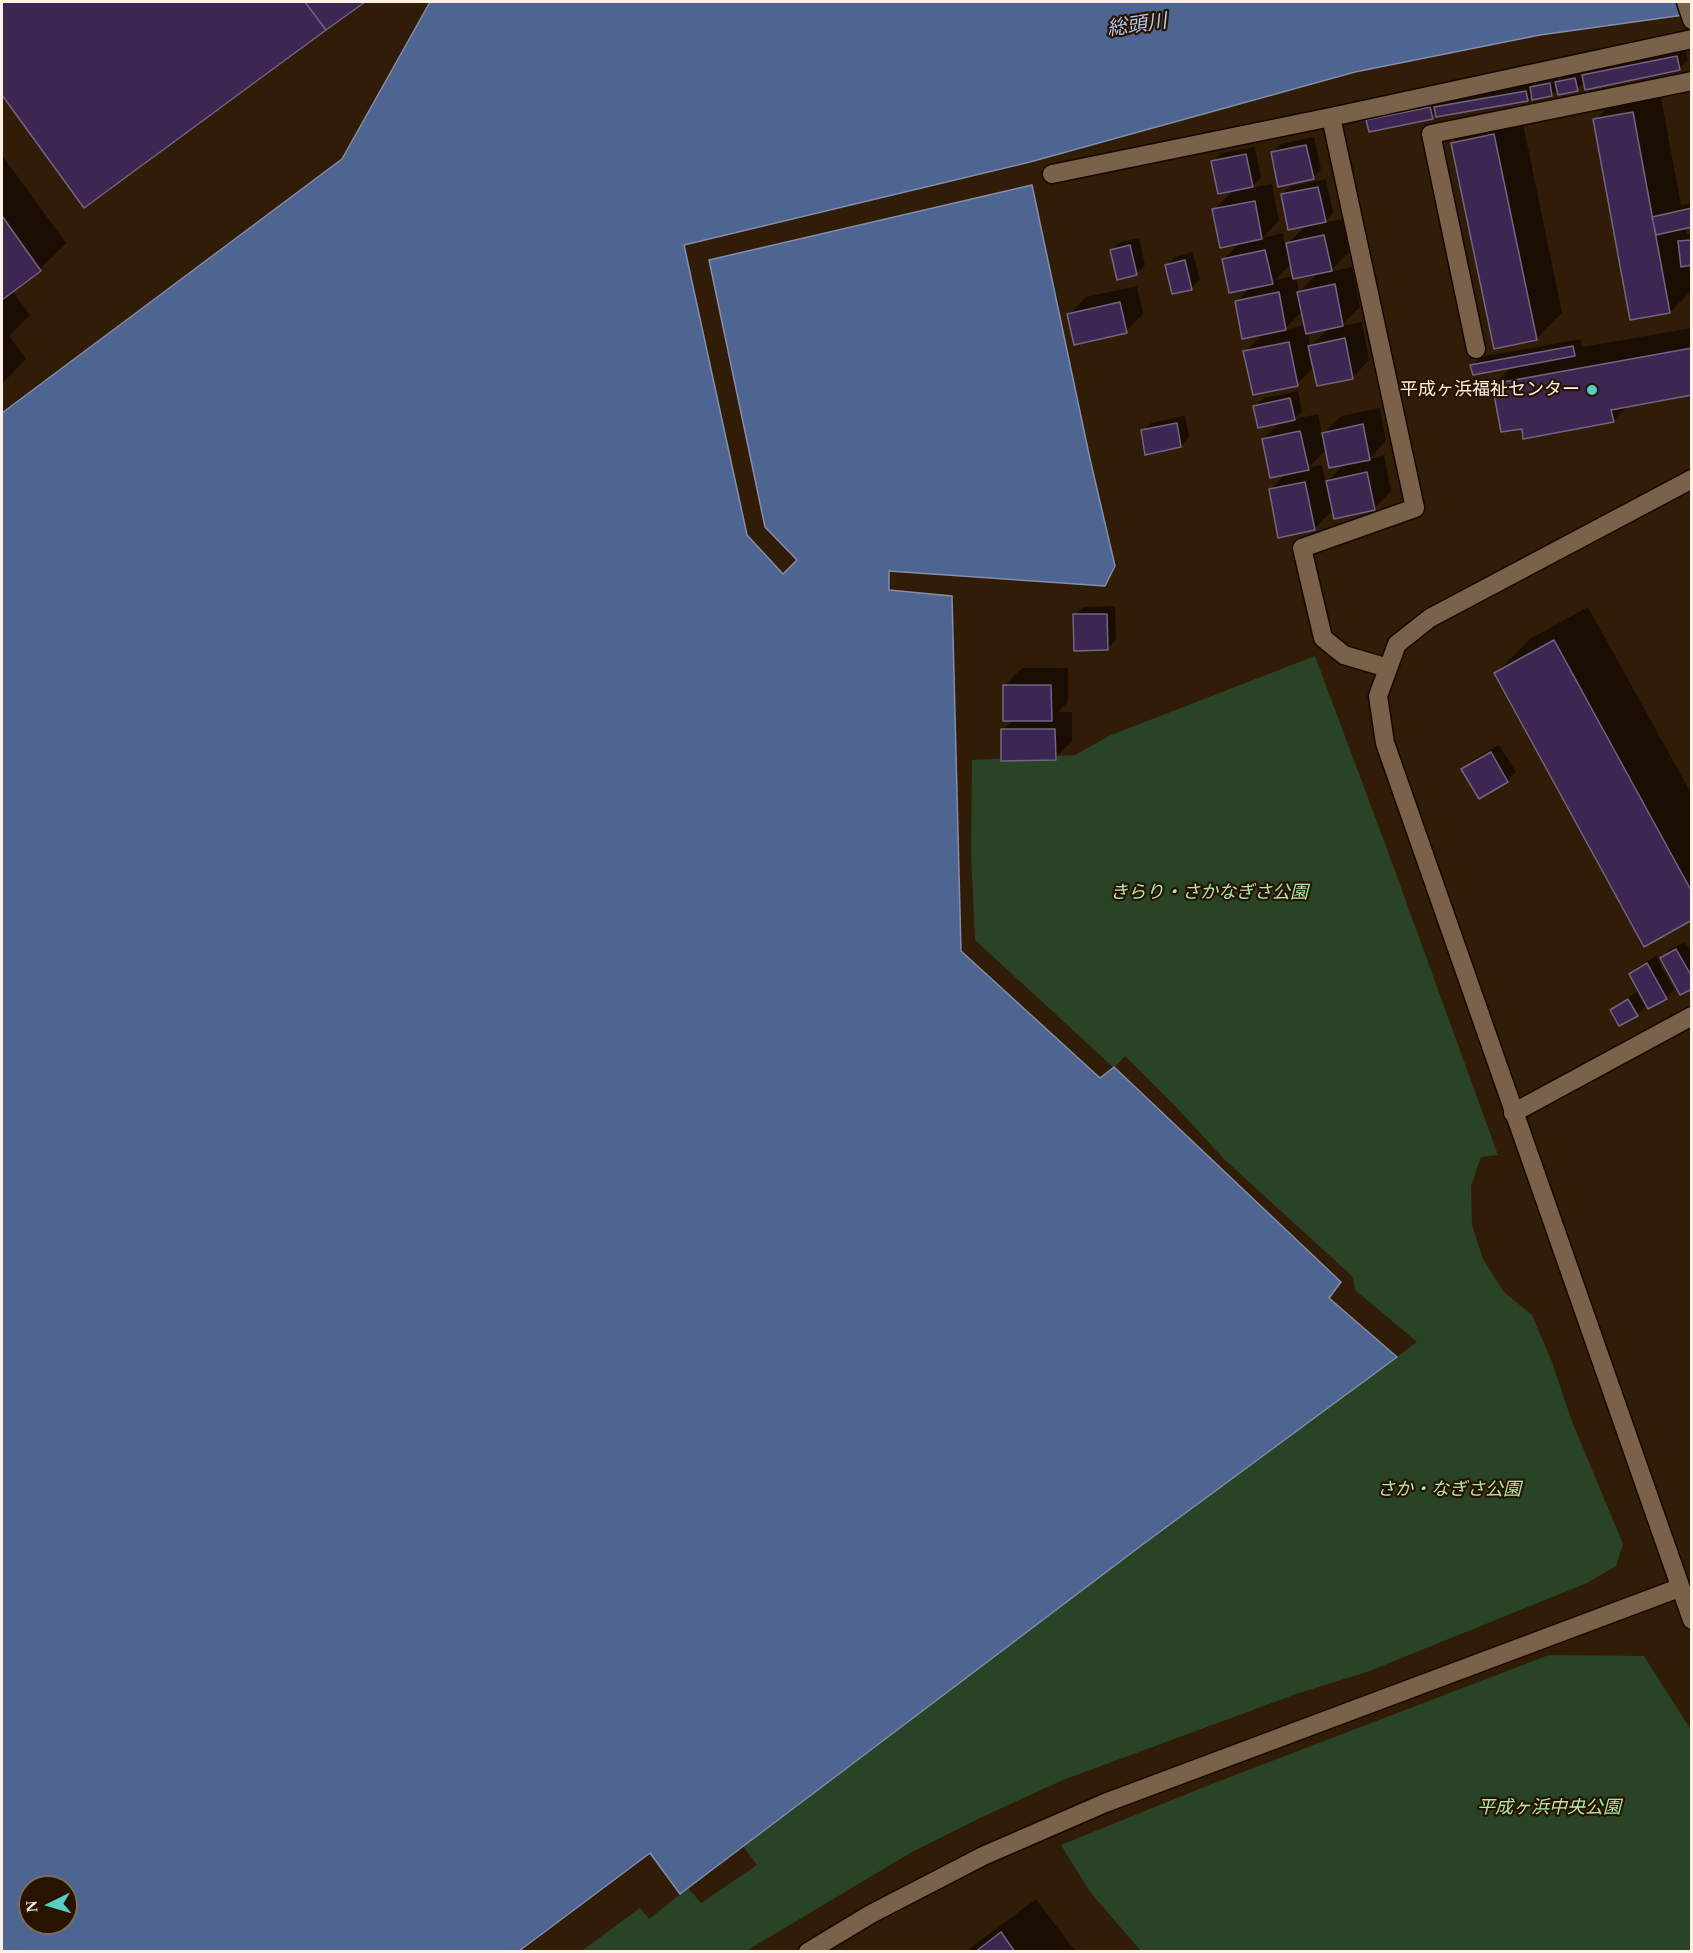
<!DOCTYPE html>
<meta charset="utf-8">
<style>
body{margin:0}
#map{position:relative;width:1693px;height:1953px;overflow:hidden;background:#311c07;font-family:"Times New Roman",serif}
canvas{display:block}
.frame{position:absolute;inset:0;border:3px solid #fef0e3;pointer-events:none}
.north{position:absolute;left:18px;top:1875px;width:60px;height:60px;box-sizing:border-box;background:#271300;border:2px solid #7d6b5b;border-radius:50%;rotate:265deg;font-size:16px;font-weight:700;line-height:24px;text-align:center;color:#fef0e3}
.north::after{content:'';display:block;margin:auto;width:21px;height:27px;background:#57cec1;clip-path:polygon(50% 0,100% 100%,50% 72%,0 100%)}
</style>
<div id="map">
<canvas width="1693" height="1953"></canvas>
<div class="frame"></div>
<div class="north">N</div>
</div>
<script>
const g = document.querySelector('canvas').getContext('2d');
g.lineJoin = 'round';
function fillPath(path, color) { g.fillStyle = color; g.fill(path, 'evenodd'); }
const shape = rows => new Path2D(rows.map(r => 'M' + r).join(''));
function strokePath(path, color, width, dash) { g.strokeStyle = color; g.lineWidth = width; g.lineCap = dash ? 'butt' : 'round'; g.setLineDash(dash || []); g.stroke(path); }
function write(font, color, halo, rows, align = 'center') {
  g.font = font + ' "Times New Roman","Noto Sans JP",serif'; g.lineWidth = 4.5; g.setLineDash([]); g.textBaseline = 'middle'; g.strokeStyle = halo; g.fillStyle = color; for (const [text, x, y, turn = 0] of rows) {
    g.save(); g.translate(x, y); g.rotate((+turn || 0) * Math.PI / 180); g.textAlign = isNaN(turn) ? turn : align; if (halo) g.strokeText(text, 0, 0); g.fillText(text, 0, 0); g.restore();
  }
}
fillPath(shape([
 [1315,656,1383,838,1498,1155,1481,1157,1471,1186,1472,1225,1483,1259,1504,1292,1532,1315,1552,1362,1571,1419,1623,1544,1616,1566,1587,1583,1367,1672,1299,1693,1063,1780,982,1817,912,1852,746,1951,580,1952,640,1908,649,1919,688,1888,701,1903,757,1865,743,1846,1142,1545,1417,1342,1355,1290,1353,1277,1224,1159,1177,1108,1125,1056,1114,1068,975,940,971,854,972,760,1075,755,1111,735],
 [1549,1655,1644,1656,1691,1730,1691,1951,1141,1951,1090,1892,1061,1845,1209,1785]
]), '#284326');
const water = shape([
 [430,2,1691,2,1691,14,1540,35,1355,72,1030,162,684,245,747,535,783,574,797,560,765,527,709,260,1032,185,1090,459,1115,566,1105,586,889,571,889,590,952,596,961,951,1100,1078,1114,1067,1341,1282,1329,1298,1397,1357,1142,1545,680,1894,650,1853,519,1951,2,1952,2,413,342,159,430,2],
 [30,1887,66,1887,66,1923,30,1923,30,1887]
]);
fillPath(water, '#4e6491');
strokePath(water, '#838eaa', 1.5);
fillPath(shape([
 [2,2,363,2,84,206,2,93],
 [1685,48,1688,60,1679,68,1585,82,1577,89,1558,88,1552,95,1533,95,1527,100,1436,113,1432,118,1368,120,1376,112,1438,100,1439,104,1444,99,1534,83,1534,85,1540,79,1558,76,1559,81,1565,74,1583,70,1585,75,1592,68],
 [1659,87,1681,205,1692,203,1692,226,1685,227,1687,235,1692,233,1692,290,1670,312,1595,120,1621,94],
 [1520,109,1562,313,1536,339,1453,143,1479,117],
 [1314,137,1321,169,1313,178,1272,152,1281,144],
 [1255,147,1261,178,1250,188,1272,184,1279,221,1262,238,1283,233,1285,246,1307,225,1282,194,1291,186,1326,179,1333,213,1324,223,1342,219,1349,252,1329,272,1352,267,1360,307,1341,326,1362,322,1369,360,1352,378,1314,367,1297,384,1245,352,1264,333,1236,302,1251,287,1224,259,1241,242,1214,209,1234,190,1213,162,1221,153],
 [1292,263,1294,276,1275,280],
 [1318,273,1299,292,1296,277],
 [1303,311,1305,325,1284,330,1295,318],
 [1329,328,1310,346,1308,332],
 [2,155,66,243,40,269,12,290,30,315,9,336,26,359,2,384],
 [1139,238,1145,265,1136,274,1112,250,1120,242],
 [1193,252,1200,280,1191,288,1167,265,1175,257],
 [1137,286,1143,314,1126,331,1069,315,1086,297],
 [1692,328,1692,394,1629,405,1613,421,1523,427,1494,384,1513,366,1472,366,1481,357,1581,339,1582,347],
 [1298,391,1302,411,1294,419,1318,414,1322,435,1341,416,1380,408,1386,441,1369,459,1384,455,1391,491,1374,509,1333,510,1314,529,1270,490,1287,472,1263,439,1281,422,1255,406,1264,398],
 [1327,449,1345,463,1326,483,1322,465,1308,468],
 [1185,416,1189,437,1181,446,1142,431,1151,423],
 [1115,606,1116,640,1107,649,1075,615,1083,607],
 [1588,607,1692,795,1692,919,1496,673,1530,639],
 [1022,668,1068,668,1068,702,1058,712,1072,712,1072,741,1055,758,1003,730,1013,720,1004,686],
 [1499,745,1516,772,1507,781,1463,770,1471,761],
 [1685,942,1692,954,1692,988,1662,958,1670,949],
 [1656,956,1674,989,1666,998,1647,1004,1637,1015,1612,1010,1620,1002,1637,992,1644,1004,1646,1002,1630,974,1639,966],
 [1036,1899,1076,1952,967,1952,970,1948]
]), '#0007');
const building = shape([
 [2,2,305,2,326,30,84,208,2,95,2,2],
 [305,2,365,2,326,30,305,2],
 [1677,56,1680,70,1585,90,1582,75,1677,56],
 [1575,78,1578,91,1558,95,1555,82,1575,78],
 [1550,83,1552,96,1532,100,1530,87,1550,83],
 [1526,91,1528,101,1436,117,1434,107,1526,91],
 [1430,107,1433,119,1369,132,1366,120,1430,107],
 [1633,112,1670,313,1630,320,1593,119,1633,112],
 [1494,134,1537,340,1494,349,1451,143,1494,134],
 [1306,145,1314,179,1278,187,1271,152,1306,145],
 [1246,154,1253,187,1218,194,1211,161,1246,154],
 [1318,187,1326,222,1288,230,1281,194,1318,187],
 [1255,201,1262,239,1220,248,1212,209,1255,201],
 [1692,208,1692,227,1656,235,1652,217,1692,208],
 [2,216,41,271,2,300,2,216],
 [1324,235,1332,271,1293,279,1286,243,1324,235],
 [1692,240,1692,265,1681,267,1678,241,1692,240],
 [1130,245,1137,275,1117,280,1110,250,1130,245],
 [1265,250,1273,284,1229,293,1222,259,1265,250],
 [1185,260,1192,290,1172,294,1165,265,1185,260],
 [1335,284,1343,326,1306,334,1297,292,1335,284],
 [1279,292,1286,330,1242,339,1235,301,1279,292],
 [1120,302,1127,333,1074,345,1067,314,1120,302],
 [1345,338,1353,379,1317,386,1308,346,1345,338],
 [1289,342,1298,386,1253,395,1243,351,1289,342],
 [1573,346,1575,356,1473,375,1470,365,1573,346],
 [1692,348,1692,395,1611,410,1614,422,1523,439,1522,429,1501,432,1492,384,1692,348],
 [1290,398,1295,420,1258,428,1253,406,1290,398],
 [1177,423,1181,447,1145,455,1141,430,1177,423],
 [1363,424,1370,460,1329,468,1322,433,1363,424],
 [1300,431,1309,470,1270,478,1262,439,1300,431],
 [1367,472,1375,510,1334,519,1326,481,1367,472],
 [1305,482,1315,530,1278,538,1269,489,1305,482],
 [1073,614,1107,614,1108,650,1074,651,1073,614],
 [1554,640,1692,892,1692,920,1644,947,1494,673,1554,640],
 [1003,685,1051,685,1052,721,1003,721,1003,685],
 [1001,729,1055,729,1056,760,1001,761,1001,729],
 [1491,752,1508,782,1479,799,1461,769,1491,752],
 [1676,949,1692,977,1692,989,1680,995,1660,958,1676,949],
 [1647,963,1667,999,1648,1009,1629,974,1647,963],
 [1628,999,1638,1016,1619,1026,1610,1010,1628,999],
 [1001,1932,1015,1952,975,1952,1001,1932]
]);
fillPath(building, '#3b2751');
strokePath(building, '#726582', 1.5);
const street = shape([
 [1686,2,1692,20],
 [1331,117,1415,508,1302,548,1323,638,1344,655,1388,668],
 [1052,174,1331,117,1692,39],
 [1476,349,1431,134,1692,81],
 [1513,1113,1692,1016]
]);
const secondary = shape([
 [1692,479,1430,618,1397,644,1378,696,1385,743,1692,1620],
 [808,1952,871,1914,983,1856,1105,1803,1679,1588]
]);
strokePath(street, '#180600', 21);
strokePath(secondary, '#180600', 21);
strokePath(street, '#7a614a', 18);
strokePath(secondary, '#7a614a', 18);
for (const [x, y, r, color] of [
 [1592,390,6,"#57cec1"]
]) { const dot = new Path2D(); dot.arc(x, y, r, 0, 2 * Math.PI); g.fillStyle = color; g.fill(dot); strokePath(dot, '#271300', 2); }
write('18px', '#fef0e3', '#271300', [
 ["平成ヶ浜福祉センター",1580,390]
], 'right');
write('italic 18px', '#aee9a8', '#271300', [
 ["きらり・さかなぎさ公園",1209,893],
 ["さか・なぎさ公園",1449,1490],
 ["平成ヶ浜中央公園",1549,1808]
]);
write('italic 20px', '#b2c7f1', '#271300', [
 ["総頭川",1137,26,-8]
]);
</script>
